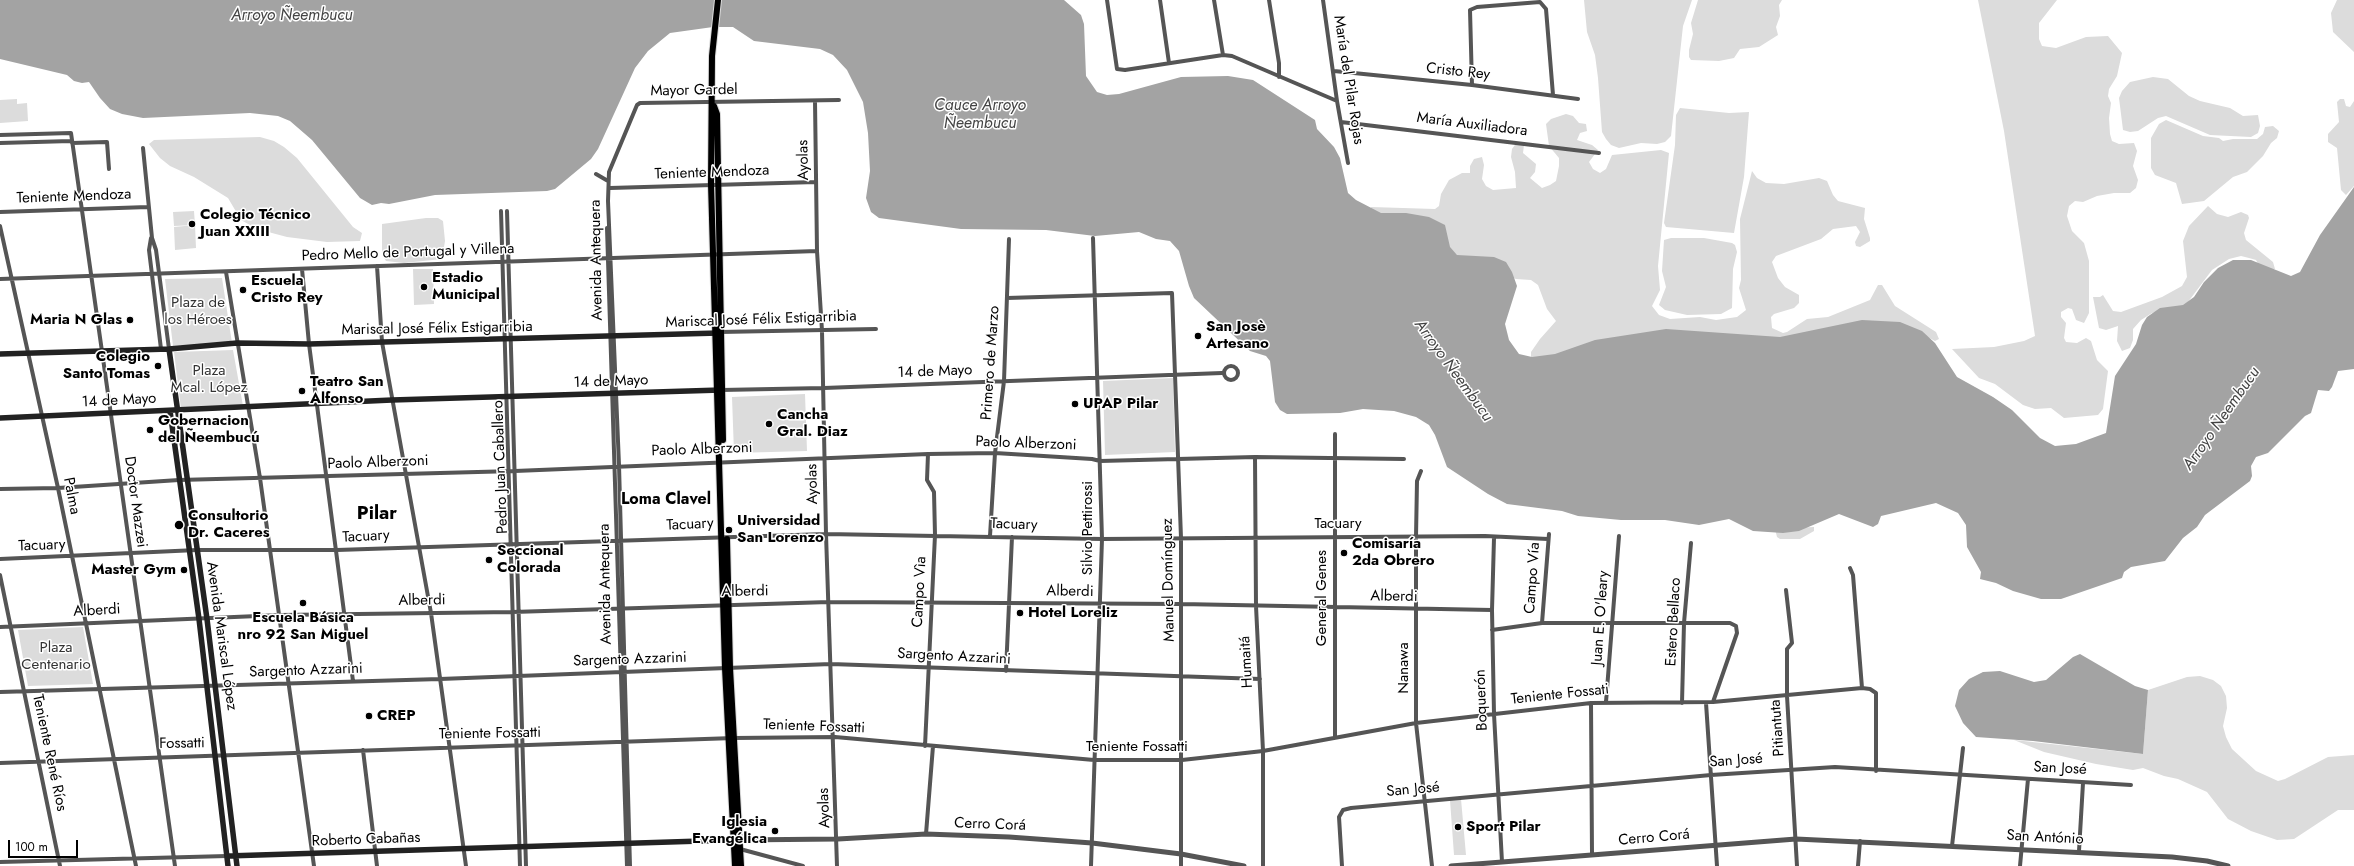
<!DOCTYPE html>
<meta charset="utf-8">
<style>
body{margin:0}
#map{position:relative;width:2354px;height:866px;overflow:hidden;background:#fff;font-family:Jost,sans-serif}
canvas{display:block}
.scale{position:absolute;left:8px;top:840px;width:70px;height:18px;box-sizing:border-box;border:2px solid #000;border-top:0;padding-left:5px;font-size:12px;line-height:14px;white-space:nowrap;color:#000;-webkit-text-stroke:3px #fff;paint-order:stroke}
</style>
<div id="map">
<canvas width="2354" height="866"></canvas>
<div class="scale">100 m</div>
</div>
<script>
const g = document.querySelector('canvas').getContext('2d');
g.lineJoin = 'round';
function fillPath(path, color) { g.fillStyle = color; g.fill(path, 'evenodd'); }
const shape = rows => new Path2D(rows.map(r => 'M' + r).join(''));
function strokePath(path, color, width, dash) { g.strokeStyle = color; g.lineWidth = width; g.lineCap = dash ? 'butt' : 'round'; g.setLineDash(dash || []); g.stroke(path); }
function write(font, color, halo, rows, align = 'center') {
  g.font = font + ' Jost,sans-serif'; g.lineWidth = 3; g.setLineDash([]); g.textBaseline = 'middle'; g.strokeStyle = halo; g.fillStyle = color; for (const [text, x, y, turn = 0] of rows) {
    g.save(); g.translate(x, y); g.rotate((+turn || 0) * Math.PI / 180); g.textAlign = isNaN(turn) ? turn : align; if (halo) g.strokeText(text, 0, 0); g.fillText(text, 0, 0); g.restore();
  }
}
fillPath(shape([
 [1584,0,1692,0,1683,26,1671,136,1665,142,1657,144,1641,143,1619,148,1611,145,1606,139,1602,132,1598,78,1595,55,1587,32],
 [1698,0,1782,0,1779,5,1780,16,1776,27,1778,35,1759,47,1740,49,1734,58,1719,61,1691,60,1689,57,1689,50,1693,34,1691,23],
 [1978,0,2057,0,2039,23,2039,39,2042,46,2056,48,2086,37,2108,36,2122,53,2117,76,2109,89,2108,96,2111,103,2109,118,2110,134,2112,141,2119,144,2134,143,2137,151,2133,166,2138,180,2136,188,2130,193,2114,193,2097,196,2083,202,2075,201,2069,206,2067,216,2072,231,2084,243,2089,261,2089,313,2084,323,2076,320,2072,309,2068,308,2061,312,2061,317,2066,323,2064,338,2066,342,2077,343,2086,338,2091,341,2097,360,2108,371,2103,409,2098,415,2064,418,2051,408,2035,409,2023,405,1995,384,1979,378,1952,349,1994,347,2024,341,2035,336,2004,131],
 [2337,0,2354,0,2354,52,2333,32,2331,13],
 [2153,77,2168,79,2189,96,2200,101,2230,108,2243,116,2258,115,2260,126,2258,133,2251,137,2210,135,2166,116,2158,118,2138,131,2130,132,2123,130,2119,98,2122,91,2130,82],
 [17,99,17,104,27,103,28,121,0,123,0,100],
 [2340,99,2344,99,2346,106,2350,107,2354,101,2354,186,2346,195,2341,190,2337,148,2328,142,2328,134,2339,122,2337,102],
 [1680,108,1729,113,1749,112,1744,177,1734,233,1666,227,1664,223,1675,145,1676,115],
 [1566,114,1573,116,1579,123,1586,124,1587,131,1580,133,1577,140,1592,145,1598,150,1589,162,1593,169,1600,173,1606,169,1612,155,1661,150,1669,153,1658,266,1660,290,1652,306,1659,315,1670,319,1700,317,1716,320,1737,317,1746,310,1739,288,1741,280,1740,219,1752,171,1757,178,1766,183,1784,184,1819,178,1827,181,1833,195,1838,201,1865,208,1864,219,1870,238,1870,241,1860,247,1856,246,1855,242,1860,232,1856,226,1833,229,1821,239,1776,256,1772,262,1778,278,1785,287,1799,295,1799,303,1794,308,1774,314,1771,317,1772,328,1783,333,1787,332,1807,319,1828,317,1870,300,1878,285,1882,285,1895,306,1936,332,1939,339,1935,341,1922,334,1531,360,1531,352,1540,339,1556,321,1547,309,1538,285,1531,280,1516,279,1487,269,1369,214,1371,207,1435,209,1439,206,1441,194,1449,180,1462,173,1470,173,1470,166,1474,159,1482,157,1484,165,1482,179,1486,186,1493,190,1516,188,1515,172,1511,157,1512,149,1517,142,1524,145,1523,153,1536,164,1535,172,1530,178,1542,188,1550,185,1556,181,1559,166,1559,158,1549,146,1546,124,1551,119],
 [2166,120,2203,136,2219,138,2223,141,2233,139,2257,139,2263,134,2265,127,2273,126,2279,131,2277,138,2271,143,2263,156,2247,172,2233,177,2204,201,2182,204,2176,183,2155,175,2151,168,2151,138,2159,124],
 [260,137,274,141,284,147,297,158,353,227,362,233,360,241,327,242,287,237,257,229,241,220,228,198,194,177,170,166,160,158,149,144,154,140],
 [2208,206,2217,214,2228,217,2241,212,2248,215,2249,218,2244,233,2246,240,2273,262,2275,269,2262,271,2256,260,2249,258,2241,256,2229,259,2212,270,2185,306,2152,313,2141,320,2133,329,2133,340,2130,348,2122,351,2117,341,2118,326,2106,330,2099,328,2093,297,2100,297,2103,295,2113,311,2121,312,2162,297,2182,286,2187,277,2183,241,2189,226],
 [194,211,195,225,174,226,173,212],
 [426,218,438,218,443,221,445,241,442,259,404,263,386,261,382,254,382,224],
 [195,225,196,248,175,250,174,227],
 [1671,238,1704,238,1732,243,1735,245,1737,252,1733,269,1732,308,1721,314,1687,315,1665,310,1659,305,1666,287,1662,271,1664,240],
 [413,269,433,269,434,304,414,305],
 [222,278,232,343,173,346,165,279],
 [233,350,243,406,181,409,174,352],
 [1173,378,1175,452,1105,455,1103,381],
 [805,394,807,451,734,453,732,397],
 [1814,527,1814,531,1800,539,1780,539,1777,537,1775,529],
 [83,627,93,684,28,686,18,630],
 [2200,676,2213,680,2221,686,2226,696,2227,708,2223,726,2226,737,2232,749,2256,771,2278,781,2285,779,2328,757,2354,755,2354,810,2338,810,2294,839,2277,840,2251,831,2228,819,2207,792,2178,779,2164,776,2143,768,2133,770,2096,764,2044,752,2014,740,2143,754,2148,690,2187,677],
 [1461,799,1466,855,1454,855,1450,800]
]), '#dcdcdc');
fillPath(shape([
 [0,0,1064,0,1081,15,1084,24,1086,76,1097,92,1107,95,1119,94,1181,77,1228,76,1253,80,1315,120,1317,129,1334,147,1340,158,1348,193,1356,200,1381,213,1406,213,1429,217,1445,225,1450,247,1457,255,1494,257,1506,262,1512,272,1517,286,1505,324,1509,340,1519,354,1532,357,1555,354,1595,340,1666,329,1780,337,1862,320,1900,322,1922,331,1935,343,1957,377,1993,397,2012,410,2040,438,2055,446,2076,444,2106,433,2115,376,2136,344,2142,325,2147,317,2160,308,2183,305,2194,297,2204,282,2218,268,2233,260,2251,260,2291,276,2300,272,2320,235,2354,187,2354,369,2338,371,2332,387,2329,391,2318,390,2311,413,2305,416,2268,453,2256,457,2251,466,2252,476,2250,481,2205,515,2197,527,2183,538,2165,561,2131,567,2124,572,2122,578,2061,599,2041,599,2013,591,1996,583,1980,579,1981,572,1967,547,1966,525,1958,513,1936,503,1881,516,1878,524,1873,527,1839,514,1799,531,1783,533,1753,531,1729,519,1699,525,1665,520,1621,520,1578,516,1562,511,1507,504,1488,494,1447,467,1435,435,1429,425,1416,417,1394,411,1363,409,1340,413,1287,414,1280,410,1275,402,1270,361,1266,356,1250,351,1194,298,1189,286,1179,251,1170,241,1156,239,1139,232,1095,236,1046,230,961,229,879,218,871,212,866,198,870,171,868,133,863,102,847,70,833,55,820,49,754,41,733,27,713,27,670,33,648,51,635,68,598,149,591,159,555,189,547,191,435,195,389,204,381,203,372,205,360,198,312,140,290,121,278,116,250,113,143,118,122,114,110,109,100,98,89,82,82,83,74,81,67,75,0,59],
 [2080,654,2135,686,2148,690,2143,754,2033,741,1976,737,1963,723,1955,706,1959,690,1969,679,1983,672,2000,671,2034,682,2046,680,2073,657]
]), '#a3a3a3');
const primary = shape([
 [718,0,712,56,711,184,725,668,735,866],
 [714,106,717,114,723,440],
 [727,539,730,668,741,866]
]);
strokePath(primary, '#dbdbdb', 8);
strokePath(shape([
 [1107,0,1117,69,1125,70,1223,55,1232,56,1337,101],
 [1160,0,1169,63],
 [1214,0,1223,55],
 [1269,0,1279,63,1279,77],
 [1323,0,1337,101,1348,163],
 [1334,71,1472,85,1578,99],
 [1472,85,1470,10,1477,7,1540,2,1546,9,1553,95],
 [815,101,817,251,822,331,826,534,837,866],
 [1341,122,1599,153],
 [0,135,71,133,175,866],
 [0,143,71,141],
 [72,143,107,142,109,169],
 [143,148,152,238,156,250,169,349],
 [596,174,608,181],
 [610,188,816,182],
 [501,211,520,866],
 [507,211,526,866],
 [0,212,148,207],
 [0,226,58,488,136,866],
 [607,228,627,866],
 [151,238,149,250,161,349],
 [377,266,382,342,431,613,466,866],
 [302,269,309,344,353,681],
 [226,272,260,478,314,866],
 [0,279,817,251],
 [1007,298,1172,293,1181,538,1181,866],
 [720,332,876,329],
 '1224 373a7 7 0 1 1 14 0a7 7 0 1 1-14 0Z',
 [721,390,824,388,1222,373],
 [1335,434,1335,737],
 [1255,457,1256,606,1263,751,1263,866],
 [1421,471,1417,481,1416,537,1416,723,1432,866],
 [0,489,58,488,179,480,515,471,928,454,995,453,1092,459,1100,461,1255,457,1404,459],
 [990,536,995,453,1004,381,1009,239],
 [1494,538,1492,610,1494,714,1502,862],
 [0,559,197,550,337,550,826,534,1102,539,1485,536,1548,539],
 [1850,568,1853,575,1862,688,1870,689,1876,693,1876,771],
 [0,575,60,866],
 [1786,590,1792,643,1787,649,1787,696,1797,866],
 [1542,623,1549,534],
 [0,627,281,615,513,612,829,602,1181,604,1492,610],
 [1492,630,1542,623,1730,623,1736,626,1737,633,1713,702],
 [1006,671,1012,537],
 [0,692,440,679,831,664,1260,679],
 [1606,702,1619,536],
 [1591,703,1592,855],
 [1682,703,1684,623,1691,543],
 [1706,703,1717,866],
 [925,746,935,535,934,492,927,480,928,454],
 [363,750,377,866],
 [0,763,734,738,835,737,1094,760,1182,760,1263,751,1416,723,1591,703,1713,702,1862,688],
 [926,834,933,746],
 [1952,846,1963,748],
 [740,849,803,866],
 [2079,851,2083,783],
 [0,862,227,856],
 [630,866,619,465,608,201,609,172,637,105,640,103,839,100],
 [1091,866,1102,539,1093,238],
 [1342,866,1339,817,1343,810,1351,808,1711,775,1835,767,2131,785],
 [1858,866,1860,841],
 [2020,866,2028,779]
]), '#555', 4);
strokePath(shape([
 [737,840,838,839,926,834,1009,837,1092,843,1181,854,1244,866],
 [1451,866,1796,839,2172,857,2207,861,2228,866]
]), '#555', 5);
strokePath(shape([
 [169,349,207,619,237,866],
 [0,354,169,349,237,343,309,344,719,333],
 [170,411,199,619,228,866],
 [0,418,392,400,721,390],
 [227,856,733,840]
]), '#222', 5.5);
strokePath(primary, '#000', 6);
for (const [x, y, r, color] of [
 [192,224,4,"#000"],
 [424,287,4,"#000"],
 [243,290,4,"#000"],
 [130,320,4,"#000"],
 [1198,336,4,"#000"],
 [158,366,4,"#000"],
 [302,391,4,"#000"],
 [1075,404,4,"#000"],
 [769,424,4,"#000"],
 [150,430,4,"#000"],
 [179,525,5,"#000"],
 [729,530,4,"#000"],
 [1344,553,4,"#000"],
 [489,560,4,"#000"],
 [184,570,4,"#000"],
 [303,603,4,"#000"],
 [1020,613,4,"#000"],
 [369,716,4,"#000"],
 [1458,827,4,"#000"],
 [775,831,4,"#000"]
]) { const dot = new Path2D(); dot.arc(x, y, r, 0, 2 * Math.PI); g.fillStyle = color; g.fill(dot); strokePath(dot, '#fff', 1.5); }
write('15px', '#000', '#fff', [
 ["Cristo Rey",1458,72,6],
 ["María del Pilar Rojas",1348,80,81],
 ["Mayor Gardel",694,91,-1],
 ["María Auxiliadora",1472,125,7],
 ["Ayolas",804,160,-91],
 ["Teniente Mendoza",712,173,-2],
 ["Teniente Mendoza",74,197,-2],
 ["Pedro Mello de Portugal y Villena",408,253,-2],
 ["Avenida Antequera",597,260,-91],
 ["Mariscal José Félix Estigarribia",761,320,-2],
 ["Mariscal José Félix Estigarribia",437,329,-1],
 ["Primero de Marzo",991,363,-86],
 ["14 de Mayo",935,372,-2],
 ["14 de Mayo",611,382,-2],
 ["14 de Mayo",119,401,-3],
 ["Paolo Alberzoni",1026,444,2],
 ["Paolo Alberzoni",702,450,-2],
 ["Paolo Alberzoni",378,463,-2],
 ["Pedro Juan Caballero",501,467,-92],
 ["Ayolas",813,484,-91],
 ["Palma",71,496,79],
 ["Doctor Mazzei",135,502,82],
 ["Tacuary",1338,524],
 ["Tacuary",690,525,-3],
 ["Tacuary",1014,525,2],
 ["Silvio Pettirossi",1088,528,-90],
 ["Tacuary",366,537,-3],
 ["Tacuary",42,546,-2],
 ["Campo Vía",1533,578,-86],
 ["Manuel Domínguez",1169,580,-91],
 ["Avenida Antequera",606,584,-91],
 ["Alberdi",745,592,-1],
 ["Campo Vìa",920,592,-87],
 ["Alberdi",1070,592,1],
 ["Alberdi",1394,597,1],
 ["General Genes",1322,598,-90],
 ["Alberdi",422,601,-1],
 ["Alberdi",97,611,-3],
 ["Juan E. O'leary",1601,618,-86],
 ["Estero Bellaco",1674,622,-87],
 ["Avenida Mariscal López",221,636,82],
 ["Sargento Azzarini",954,657,3],
 ["Sargento Azzarini",630,660,-2],
 ["Humaitá",1247,662,-93],
 ["Nanawa",1404,668,-90],
 ["Sargento Azzarini",306,671,-2],
 ["Teniente Fossati",1560,695,-6],
 ["Boquerón",1482,700,-92],
 ["Teniente Fossatti",814,727,2],
 ["Pitiantuta",1778,728,-94],
 ["Teniente Fossatti",490,734,-1],
 ["Fossatti",182,744,-1],
 ["Teniente Fossatti",1137,747],
 ["Teniente René Ríos",49,753,78],
 ["San José",1736,761,-4],
 ["San José",2060,769,3],
 ["San José",1413,790,-5],
 ["Ayolas",825,808,-92],
 ["Cerro Corá",990,825,2],
 ["Cerro Corá",1654,838,-5],
 ["San António",2045,838,3],
 ["Roberto Cabañas",366,840,-2]
]);
write('bold 15px', '#000', '#fff', [
 ["Colegio Técnico",200,215],
 ["Juan XXIII",200,232],
 ["Estadio",432,278],
 ["Municipal",432,295],
 ["Escuela",251,281],
 ["Cristo Rey",251,298],
 ["Maria N Glas",122,320,"right"],
 ["San Josè",1206,327],
 ["Artesano",1206,344],
 ["Colegio",150,357,"right"],
 ["Santo Tomas",150,374,"right"],
 ["Teatro San",310,382],
 ["Alfonso",310,399],
 ["UPAP Pilar",1083,404],
 ["Cancha",777,415],
 ["Gral. Diaz",777,432],
 ["Gobernacion",158,421],
 ["del Ñeembucú",158,438],
 ["Consultorio",188,516],
 ["Dr. Caceres",188,533],
 ["Universidad",737,521],
 ["San Lorenzo",737,538],
 ["Comisaría",1352,544],
 ["2da Obrero",1352,561],
 ["Seccional",497,551],
 ["Colorada",497,568],
 ["Master Gym",176,570,"right"],
 ["Hotel Loreliz",1028,613],
 ["Escuela Básica",303,618,"center"],
 ["nro 92 San Miguel",303,635,"center"],
 ["CREP",377,716],
 ["Iglesia",767,822,"right"],
 ["Evangélica",767,839,"right"],
 ["Sport Pilar",1466,827]
], 'left');
write('15px', '#333', '#fff', [
 ["Plaza de",198,303],
 ["los Héroes",198,320],
 ["Plaza",209,371],
 ["Mcal. López",209,388],
 ["Plaza",56,648],
 ["Centenario",56,665]
]);
write('italic 16px', '#444', '#fff', [
 ["Arroyo Ñeembucu",292,16],
 ["Cauce Arroyo",980,106],
 ["Ñeembucu",980,124],
 ["Arroyo Ñeembucu",1453,371,54],
 ["Arroyo Ñeembucu",2222,419,-55]
]);
write('bold 16px', '#000', '#fff', [
 ["Loma Clavel",666,500]
]);
write('bold 19px', '#000', '#fff', [
 ["Pilar",377,514]
]);
</script>
